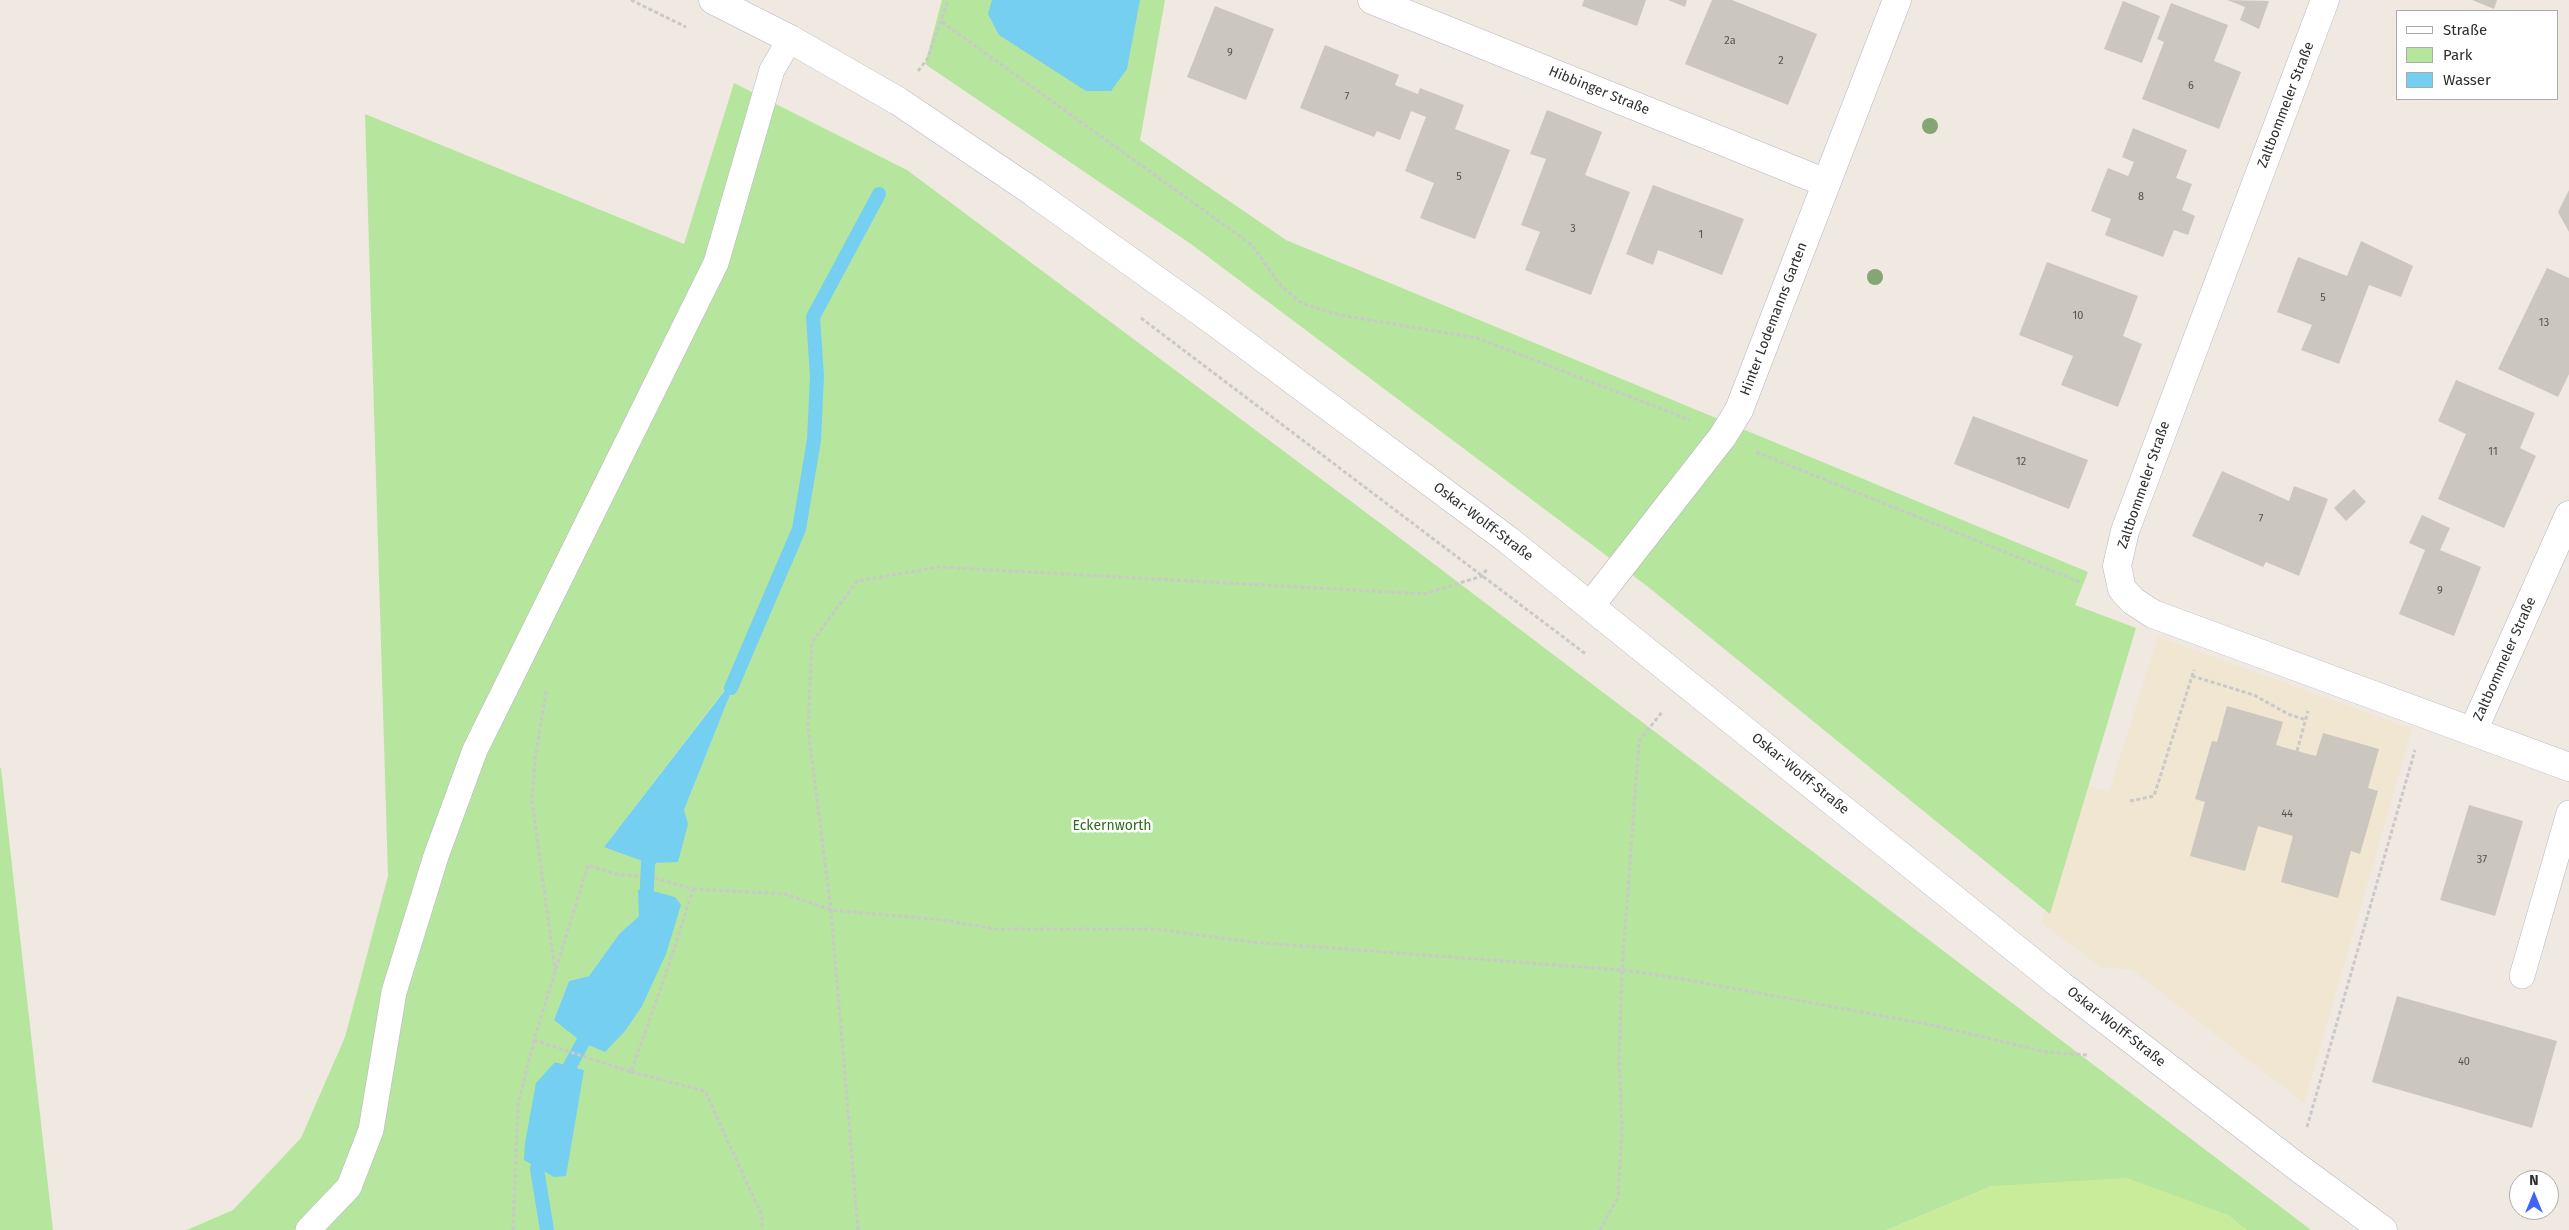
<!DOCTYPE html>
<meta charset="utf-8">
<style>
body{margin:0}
#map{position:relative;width:2569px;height:1230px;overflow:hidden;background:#efe9e1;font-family:"Fira Sans",sans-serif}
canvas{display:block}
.legend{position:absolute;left:2396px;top:10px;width:162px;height:90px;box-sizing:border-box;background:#fff;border:1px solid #ababab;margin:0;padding:6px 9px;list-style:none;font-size:15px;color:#2e2e2e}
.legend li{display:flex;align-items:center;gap:10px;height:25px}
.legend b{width:25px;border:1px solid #ababab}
.north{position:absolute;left:2509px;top:1170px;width:50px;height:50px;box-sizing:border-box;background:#fff;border:1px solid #ababab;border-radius:50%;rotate:0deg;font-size:14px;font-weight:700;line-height:20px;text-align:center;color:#2e2e2e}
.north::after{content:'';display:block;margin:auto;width:18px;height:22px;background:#4264fb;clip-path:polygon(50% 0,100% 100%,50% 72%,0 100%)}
</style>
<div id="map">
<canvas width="2569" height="1230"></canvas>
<ul class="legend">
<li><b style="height:6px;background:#fff"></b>Straße</li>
<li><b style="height:14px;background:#b6e59e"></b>Park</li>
<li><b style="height:14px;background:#75cff0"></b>Wasser</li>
</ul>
<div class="north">N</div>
</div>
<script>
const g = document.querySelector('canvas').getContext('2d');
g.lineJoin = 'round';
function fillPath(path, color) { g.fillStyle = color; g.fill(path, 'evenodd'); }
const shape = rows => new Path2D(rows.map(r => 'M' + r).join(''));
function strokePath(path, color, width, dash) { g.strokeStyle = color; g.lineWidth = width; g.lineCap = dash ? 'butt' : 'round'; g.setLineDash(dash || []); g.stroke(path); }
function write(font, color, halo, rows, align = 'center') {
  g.font = font + ' "Fira Sans",sans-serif'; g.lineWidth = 5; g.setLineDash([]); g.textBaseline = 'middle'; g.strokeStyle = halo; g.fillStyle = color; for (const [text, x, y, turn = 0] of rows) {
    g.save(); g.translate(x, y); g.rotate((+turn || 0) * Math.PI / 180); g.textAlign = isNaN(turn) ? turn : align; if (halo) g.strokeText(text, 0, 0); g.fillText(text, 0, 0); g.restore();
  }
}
fillPath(shape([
 [2158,637,2412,729,2304,1103,2131,969,2102,968,2041,922,2082,784,2109,792]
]), '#f0e6d1');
fillPath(shape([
 [942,0,1165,0,1140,140,1286,240,2088,572,2075,605,2136,628,2050,914,1647,586,1191,244,925,64],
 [734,83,907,170,1380,523,2311,1230,2246,1230,2228,1215,1992,1186,1887,1230,187,1230,233,1210,301,1138,345,1037,388,876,365,114,684,244],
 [738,674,684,810,604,847,737,674],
 [639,916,554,1020,569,981,589,976,619,934],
 [555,1062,584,1070,525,1143],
 [0,768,1,768,53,1230,0,1230]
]), '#b6e59e');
fillPath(shape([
 [2127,1178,2228,1215,2246,1230,1887,1230,1992,1186]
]), '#c9ec9a');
fillPath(shape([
 [992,0,1140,0,1127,69,1111,91,1086,91,999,35,988,14],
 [739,672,684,810,688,824,678,862,648,863,604,847],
 [645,889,675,897,681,905,666,954,642,1006,625,1031,605,1052,582,1042,554,1020,569,981,589,976,619,934,639,916,638,890],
 [555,1062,584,1070,566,1176,554,1177,524,1160,525,1143,536,1083]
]), '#75cff0');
strokePath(shape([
 [731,688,799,529,814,440,817,376,813,317,879,194],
 [646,907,648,863,655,848],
 [564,1084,570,1066,591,1027],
 [542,1152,537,1169,547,1230]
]), '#75cff0', 14);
fillPath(shape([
 [1584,0,1646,0,1637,26,1582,6],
 [1668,0,1687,0,1685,7],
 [1712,0,1732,0,1817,34,1788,105,1685,64],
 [2227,0,2269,1,2259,29,2240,20,2245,7],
 [2472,0,2497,0,2494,9],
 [2123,1,2160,16,2142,63,2104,49],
 [2171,3,2228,25,2214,61,2241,72,2219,129,2142,99,2164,42,2157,39],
 [1215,6,1274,29,1246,100,1187,77],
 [1325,45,1399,75,1395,85,1418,94,1420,88,1464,105,1455,129,1510,150,1475,239,1420,218,1434,183,1405,171,1426,117,1411,111,1400,140,1377,131,1374,137,1300,108],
 [1547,110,1602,132,1585,175,1630,192,1591,295,1525,270,1540,232,1521,225,1546,159,1530,154],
 [2133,128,2187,150,2176,178,2192,184,2182,210,2195,216,2188,235,2174,230,2163,257,2105,235,2111,219,2091,211,2108,168,2128,176,2134,162,2122,157],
 [1653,185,1744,219,1722,275,1658,250,1653,265,1626,254],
 [2569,190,2569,232,2558,212],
 [2361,241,2413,266,2401,297,2369,285,2339,364,2301,350,2312,325,2277,312,2298,257,2347,276],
 [2047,262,2138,296,2123,336,2142,344,2118,407,2061,385,2073,356,2019,335],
 [2547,268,2569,278,2569,374,2558,397,2498,369],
 [2456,380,2535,413,2520,448,2536,456,2504,528,2438,499,2466,434,2438,421],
 [1973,416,2088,460,2069,509,1954,464],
 [2222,471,2289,501,2294,486,2328,499,2299,576,2266,562,2263,567,2192,536],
 [2354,489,2366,502,2346,521,2334,508],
 [2422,515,2450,528,2440,550,2481,567,2454,636,2399,614,2425,550,2409,543],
 [2227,706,2283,722,2276,745,2297,751,2316,756,2323,733,2379,749,2368,788,2378,791,2360,854,2351,851,2338,898,2281,882,2293,836,2258,826,2245,871,2190,856,2205,802,2195,799,2212,741,2217,742],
 [2469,805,2523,821,2495,916,2440,900],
 [2397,996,2557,1041,2532,1128,2372,1082]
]), '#cbc7bf');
const service = shape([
 [2522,976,2569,813],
 [308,1230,349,1187,371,1130,394,992,436,856,475,750,716,263,772,70,790,39]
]);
const minor = shape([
 [1372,0,1826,183],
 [2325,0,2125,531,2117,566,2122,589,2133,601,2153,614,2569,767],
 [1591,605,1723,436,1739,410,1897,0],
 [2473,731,2569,515]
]);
const tertiary = shape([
 [713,0,790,39,898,101,1033,192,1215,322,1508,540,2062,986,2296,1166,2383,1230]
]);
strokePath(service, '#b4b7c1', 26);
strokePath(minor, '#b4b7c1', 29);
strokePath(tertiary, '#b4b7c1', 29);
strokePath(shape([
 [631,0,686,27],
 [942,22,1252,245,1281,286,1303,304,1340,315,1477,338,1690,420],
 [918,71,928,58,948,0],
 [1141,318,1587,655],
 [1756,452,2082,583],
 [2192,676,2254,695,2288,714,2306,720],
 [546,691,535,760,532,801,555,970],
 [2297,751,2308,711],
 [2130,801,2154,796,2194,670],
 [693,889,786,894,831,910,942,920,995,929,1156,929,1251,942,1622,970,1677,978,1932,1025,2046,1052,2088,1055],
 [534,1040,631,1072,669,965,693,889,654,878],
 [631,1072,705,1091,762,1216,762,1230],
 [2307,1127,2415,750],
 [513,1230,518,1104,534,1040,588,865,615,874,640,876],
 [858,1230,831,910,808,728,812,642,857,581,939,567,1425,594,1482,576,1487,569],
 [1600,1230,1618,1197,1622,1128,1619,1059,1622,970,1639,741,1662,712]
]), '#c9c9c9', 3, [4, 2.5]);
strokePath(service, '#fff', 25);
strokePath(minor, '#fff', 28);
strokePath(tertiary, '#fff', 28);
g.fillStyle = '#84a574';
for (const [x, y] of [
 [1930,126],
 [1875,277]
]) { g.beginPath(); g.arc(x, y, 8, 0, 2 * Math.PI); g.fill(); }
write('11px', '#555452', null, [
 ["2a",1730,41],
 ["9",1230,53],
 ["2",1781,61],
 ["6",2191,86],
 ["7",1347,97],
 ["5",1459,177],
 ["8",2141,197],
 ["3",1573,229],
 ["1",1701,235],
 ["5",2323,298],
 ["10",2078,316],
 ["13",2544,323],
 ["11",2493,452],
 ["12",2021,462],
 ["7",2261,519],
 ["9",2440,591],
 ["44",2287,814],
 ["37",2482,860],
 ["40",2464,1062]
]);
write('14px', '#2e2e2e', '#fff', [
 ["Hibbinger Straße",1599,91,22],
 ["Zaltbommeler Straße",2286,105,-69],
 ["Hinter Lodemanns Garten",1774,319,-69],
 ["Zaltbommeler Straße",2144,485,-71],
 ["Oskar-Wolff-Straße",1483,522,37],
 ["Zaltbommeler Straße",2505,659,-66],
 ["Oskar-Wolff-Straße",1800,774,39],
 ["Oskar-Wolff-Straße",2116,1027,38]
]);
write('14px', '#2c6e1b', '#fff', [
 ["Eckernworth",1112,826]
]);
</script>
